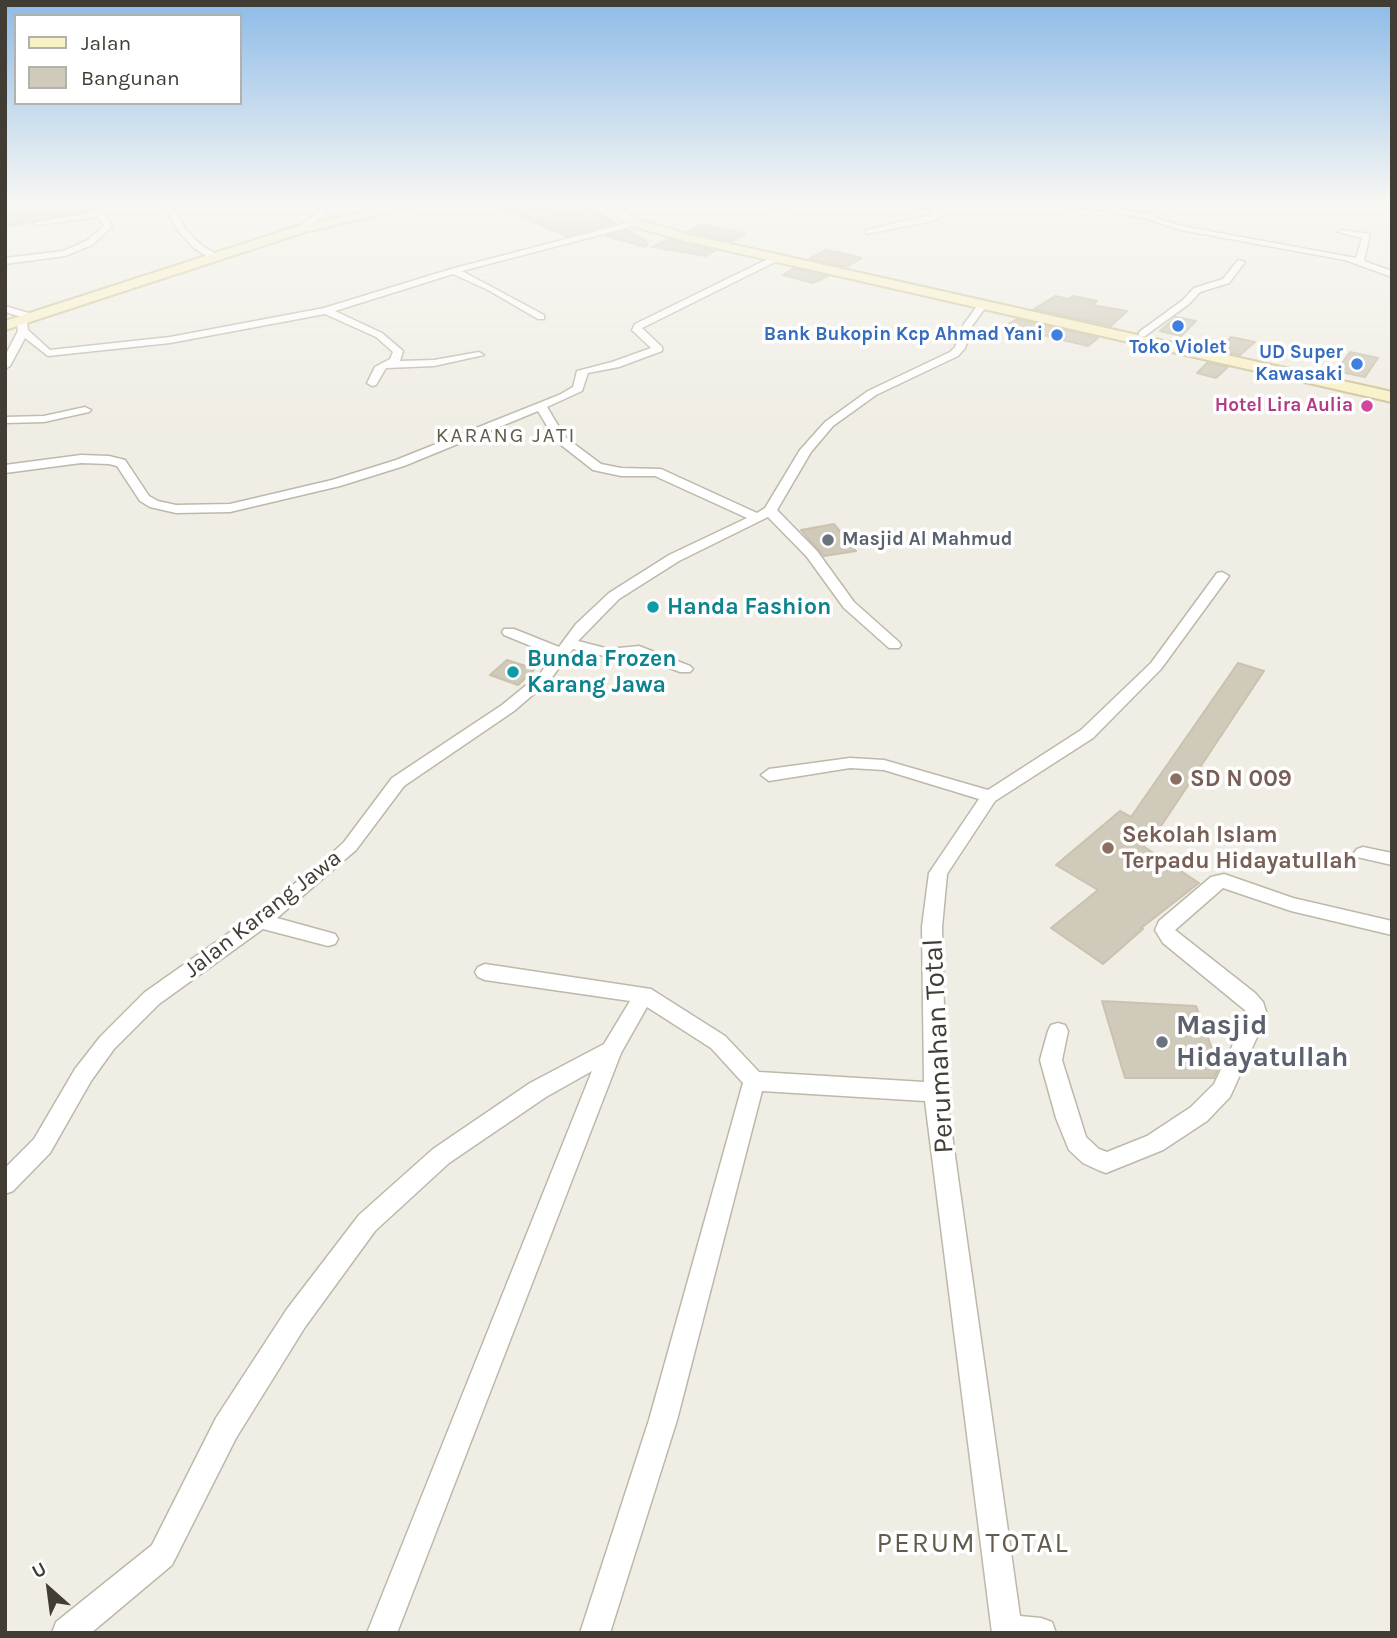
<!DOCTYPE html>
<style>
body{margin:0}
#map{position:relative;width:1397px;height:1638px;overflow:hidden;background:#f0ede4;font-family:Karla,sans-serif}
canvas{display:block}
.frame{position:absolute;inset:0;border:7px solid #413d34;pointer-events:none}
.legend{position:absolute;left:14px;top:14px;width:228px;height:91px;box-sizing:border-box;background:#fff;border:2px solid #b3b1ae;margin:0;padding:9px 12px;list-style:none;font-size:21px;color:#413d34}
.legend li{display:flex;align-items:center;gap:14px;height:35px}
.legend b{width:35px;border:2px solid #b3b1ae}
.north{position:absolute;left:14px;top:1554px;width:70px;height:70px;-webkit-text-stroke:5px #fff;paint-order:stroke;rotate:332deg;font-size:19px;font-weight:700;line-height:28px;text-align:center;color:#413d34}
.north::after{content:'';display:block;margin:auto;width:24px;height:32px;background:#413d34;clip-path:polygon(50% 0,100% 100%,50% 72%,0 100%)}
</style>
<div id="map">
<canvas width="1397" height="1638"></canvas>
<div class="frame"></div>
<ul class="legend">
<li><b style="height:9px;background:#f8f1c5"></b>Jalan</li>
<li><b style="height:19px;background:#d0caba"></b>Bangunan</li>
</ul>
<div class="north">U</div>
</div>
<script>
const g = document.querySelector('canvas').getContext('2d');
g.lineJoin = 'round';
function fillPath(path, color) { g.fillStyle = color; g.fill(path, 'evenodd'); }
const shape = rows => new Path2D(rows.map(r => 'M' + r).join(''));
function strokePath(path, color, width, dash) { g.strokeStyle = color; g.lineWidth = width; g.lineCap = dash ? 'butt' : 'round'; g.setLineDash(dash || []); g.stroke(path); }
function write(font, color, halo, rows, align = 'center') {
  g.font = font + ' Karla,sans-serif'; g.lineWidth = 7; g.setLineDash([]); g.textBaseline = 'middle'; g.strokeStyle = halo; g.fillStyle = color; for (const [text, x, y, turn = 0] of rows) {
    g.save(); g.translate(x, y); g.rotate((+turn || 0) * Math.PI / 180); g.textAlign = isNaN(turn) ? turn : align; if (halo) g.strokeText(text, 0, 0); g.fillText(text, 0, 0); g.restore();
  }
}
const building = shape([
 [48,201,88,201,92,210,5,227,5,207,48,201],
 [581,202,616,223,566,236,501,208,547,208,581,202],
 [703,224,742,233,746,234,732,241,688,231,703,224],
 [628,230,648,242,646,247,606,236,628,230],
 [669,239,684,244,715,251,706,256,652,247,669,239],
 [825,250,837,252,862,258,846,267,809,259,825,250],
 [794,268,828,276,813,283,783,275,794,268],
 [1055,296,1069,299,1073,296,1097,301,1092,305,1127,311,1111,326,1034,309,1055,296],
 [1176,317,1196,321,1181,336,1160,331,1176,317],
 [1017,319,1098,338,1088,346,1005,326,1017,319],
 [1231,337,1255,342,1240,355,1218,350,1231,337],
 [1350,352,1378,358,1365,377,1336,371,1350,352],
 [1207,363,1228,367,1216,378,1197,373,1207,363],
 [834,524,856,551,824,556,801,530,834,524],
 [507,660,535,669,518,685,490,675,507,660],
 [1238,663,1264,671,1155,835,1143,846,1199,883,1141,928,1143,929,1103,964,1051,928,1098,890,1056,865,1120,811,1131,817,1238,663],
 [1102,1001,1196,1006,1219,1067,1214,1078,1125,1078,1102,1001]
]);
fillPath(building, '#d0caba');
strokePath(building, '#cac2ae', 2);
const street = shape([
 [5,201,15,201,5,204,5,201],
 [90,201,98,201,112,227,92,245,65,256,5,264,5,258,63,251,86,241,104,226,98,217,37,225,33,223,96,212,90,201],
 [161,201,169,201,186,230,200,244,217,255,217,259,211,259,194,248,180,233,161,201],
 [315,201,323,201,327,212,305,231,299,231,299,227,319,211,315,201],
 [753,201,766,201,784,209,780,211,753,201],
 [892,201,930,205,945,214,933,221,866,234,866,230,935,214,928,209,892,201],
 [1169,201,1179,201,1156,218,1182,226,1356,258,1362,238,1338,232,1342,230,1370,234,1364,261,1392,271,1392,277,1345,260,1181,230,1147,219,1098,209,1032,204,1036,202,1098,205,1149,214,1169,201],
 [635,221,638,225,462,271,544,315,544,319,538,319,488,290,453,274,335,311,382,333,403,351,400,361,434,360,479,352,484,355,434,366,386,368,376,385,372,386,367,383,375,367,390,359,393,352,376,337,325,314,170,343,48,356,25,338,10,366,5,369,5,356,18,331,17,321,22,318,27,321,28,330,50,350,170,337,324,308,451,269,635,221],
 [776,255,779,260,642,328,662,347,662,351,619,367,588,373,582,391,547,407,565,437,601,464,621,468,661,469,757,513,765,508,800,450,825,422,868,391,950,352,955,347,964,324,980,302,986,302,988,304,972,326,965,348,958,356,876,395,833,426,811,452,777,510,817,551,854,602,899,642,901,645,899,648,889,648,844,608,807,557,768,517,679,561,619,599,578,641,609,649,639,646,690,666,693,669,690,672,680,672,633,654,609,657,573,649,550,680,514,711,404,786,356,850,277,918,335,934,338,939,335,944,328,946,263,929,159,1004,114,1049,91,1081,50,1153,13,1191,5,1194,5,1168,34,1139,75,1069,100,1037,145,992,253,916,321,863,344,842,392,778,502,705,540,674,553,655,504,635,502,632,504,629,514,629,559,647,576,624,609,593,669,555,747,518,655,476,621,476,593,470,556,441,538,411,404,466,340,486,230,512,176,513,150,507,140,501,117,466,109,464,81,463,5,473,5,465,81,455,109,456,125,460,149,496,158,501,176,505,230,504,332,480,396,460,559,395,573,387,577,371,612,362,651,348,632,330,635,324,776,255],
 [1238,260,1245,262,1229,283,1200,292,1189,304,1145,336,1139,336,1139,332,1183,300,1194,288,1223,279,1238,260],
 [5,306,32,314,34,316,29,319,5,312,5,306],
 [85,407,91,410,89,412,44,422,5,423,5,417,44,416,85,407],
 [1222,572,1229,576,1161,669,1093,738,995,801,947,874,942,927,946,1092,1020,1616,1041,1618,1052,1622,1056,1633,992,1633,925,1101,762,1091,677,1420,610,1633,580,1633,649,1420,743,1083,711,1048,647,1007,621,1053,397,1633,367,1633,592,1071,546,1097,449,1163,375,1231,305,1327,236,1438,172,1565,91,1633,52,1633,56,1622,152,1545,216,1418,287,1309,359,1215,433,1149,530,1083,604,1044,630,1001,485,980,478,977,475,972,478,967,485,964,651,989,725,1036,759,1072,924,1082,922,927,929,873,979,799,884,770,850,768,769,781,761,775,769,769,850,758,884,760,988,790,1081,730,1151,663,1217,573,1222,572],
 [1363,847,1392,853,1392,865,1357,857,1354,853,1357,849,1363,847],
 [1224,874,1293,898,1392,921,1392,935,1291,911,1223,888,1175,930,1255,993,1263,1002,1267,1015,1230,1097,1207,1121,1163,1150,1106,1173,1098,1170,1083,1163,1069,1150,1056,1118,1040,1060,1048,1031,1051,1025,1058,1023,1065,1025,1068,1031,1062,1060,1086,1137,1099,1149,1107,1152,1147,1136,1191,1107,1214,1084,1247,1015,1246,1011,1163,943,1155,930,1159,921,1211,877,1224,874]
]);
const secondary = shape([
 [414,201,438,201,305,232,5,330,5,321,298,226,414,201],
 [598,201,611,201,639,220,691,235,1392,392,1392,402,685,241,631,226,598,201]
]);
strokePath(street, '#bdb8aa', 3);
strokePath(secondary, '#cbc297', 4);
fillPath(street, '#fff');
fillPath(secondary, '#f8f1c5');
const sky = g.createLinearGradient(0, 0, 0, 431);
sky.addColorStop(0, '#8dbbe8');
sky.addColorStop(0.47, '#f8f7f3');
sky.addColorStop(1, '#f8f7f300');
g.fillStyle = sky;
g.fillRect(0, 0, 1397, 431);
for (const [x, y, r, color] of [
 [1178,326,7,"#3f7fe0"],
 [1057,335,7,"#3f7fe0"],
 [1357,364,7,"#3f7fe0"],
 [1367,406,7,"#d1479c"],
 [828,540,7,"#6b7280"],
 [653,607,7,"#0f9aa8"],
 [513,672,7,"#0f9aa8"],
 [1176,779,7,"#8d6e63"],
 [1108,848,7,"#8d6e63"],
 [1162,1042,7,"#6b7280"]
]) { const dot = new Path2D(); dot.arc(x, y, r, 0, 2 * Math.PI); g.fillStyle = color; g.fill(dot); strokePath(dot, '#fff', 2.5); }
write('bold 19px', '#366cbe', '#fff', [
 ["Bank Bukopin Kcp Ahmad Yani",1043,335],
 ["Toko Violet",1178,348,"center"],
 ["UD Super",1343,353],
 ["Kawasaki",1343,375]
], 'right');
write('bold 19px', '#b23c85', '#fff', [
 ["Hotel Lira Aulia",1353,406]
], 'right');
write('bold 19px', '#5b616d', '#fff', [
 ["Masjid Al Mahmud",842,540]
], 'left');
g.letterSpacing = '2px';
write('21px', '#635c4d', '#fff', [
 ["KARANG JATI",506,436]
]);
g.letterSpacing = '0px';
write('bold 23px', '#0d838f', '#fff', [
 ["Handa Fashion",667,607],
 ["Bunda Frozen",527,659],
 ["Karang Jawa",527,685]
], 'left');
write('bold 23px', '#785e54', '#fff', [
 ["SD N 009",1190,779],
 ["Sekolah Islam",1122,835],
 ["Terpadu Hidayatullah",1122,861]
], 'left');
write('23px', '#413d34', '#fff', [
 ["Jalan Karang Jawa",263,914,-38]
]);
write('bold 28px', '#5b616d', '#fff', [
 ["Masjid",1176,1026],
 ["Hidayatullah",1176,1058]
], 'left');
write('28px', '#413d34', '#fff', [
 ["Perumahan Total",939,1046,-93]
]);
g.letterSpacing = '2px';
write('28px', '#635c4d', '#fff', [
 ["PERUM TOTAL",973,1544]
]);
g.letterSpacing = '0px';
</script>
